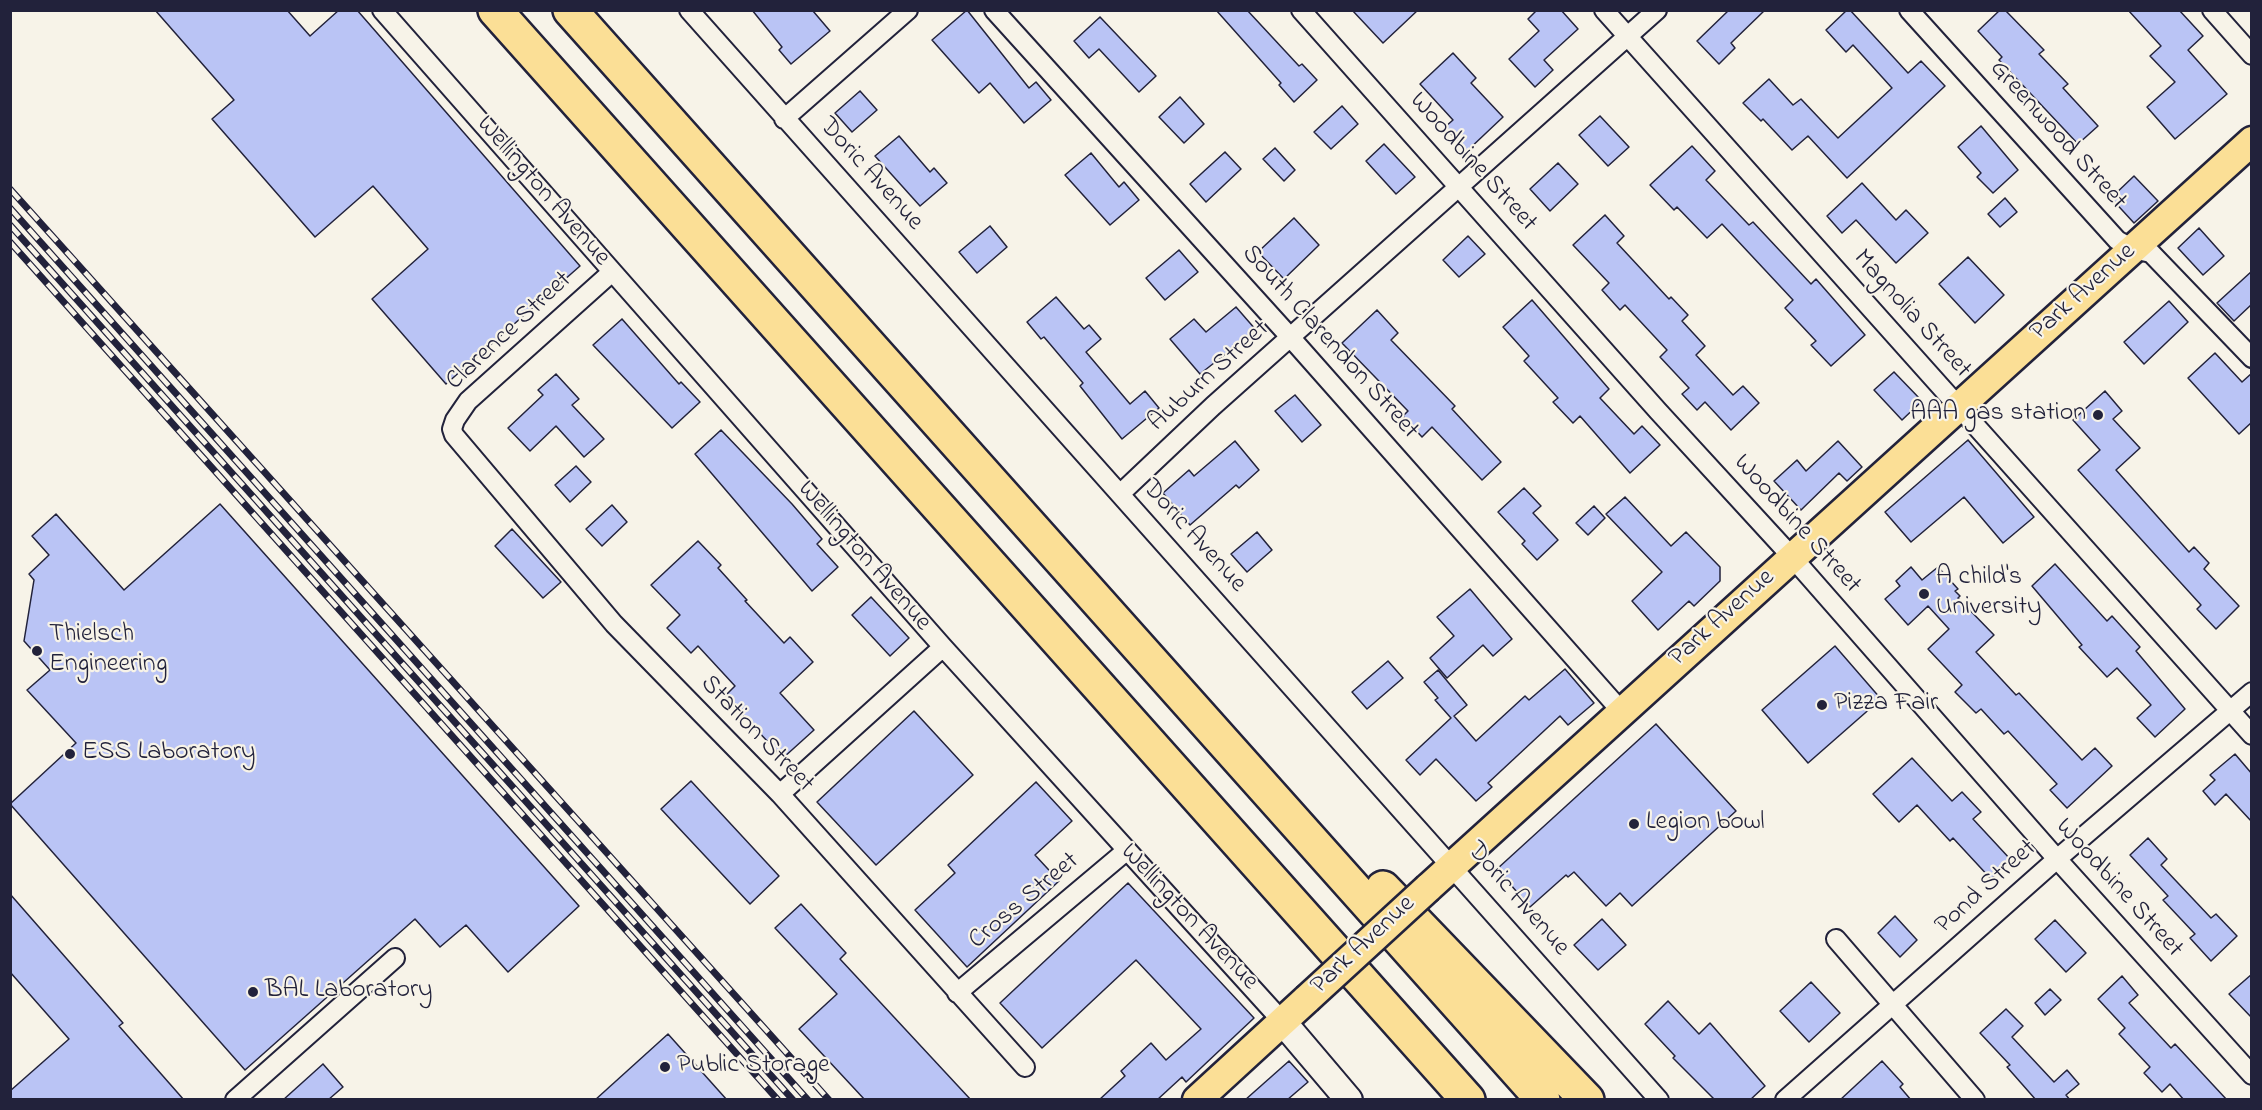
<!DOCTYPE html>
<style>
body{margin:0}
#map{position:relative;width:2262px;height:1110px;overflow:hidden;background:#f7f3e8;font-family:"Indie Flower",sans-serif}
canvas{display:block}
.frame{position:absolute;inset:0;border:12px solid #22223b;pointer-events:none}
</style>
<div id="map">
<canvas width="2262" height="1110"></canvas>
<div class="frame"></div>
</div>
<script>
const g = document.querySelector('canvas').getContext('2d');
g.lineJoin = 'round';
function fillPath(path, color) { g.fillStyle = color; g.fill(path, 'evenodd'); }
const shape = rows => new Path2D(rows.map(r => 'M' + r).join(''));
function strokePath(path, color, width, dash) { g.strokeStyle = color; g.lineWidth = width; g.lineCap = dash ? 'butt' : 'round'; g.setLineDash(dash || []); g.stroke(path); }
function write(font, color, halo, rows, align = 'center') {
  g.font = font + ' "Indie Flower",sans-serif'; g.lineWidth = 4.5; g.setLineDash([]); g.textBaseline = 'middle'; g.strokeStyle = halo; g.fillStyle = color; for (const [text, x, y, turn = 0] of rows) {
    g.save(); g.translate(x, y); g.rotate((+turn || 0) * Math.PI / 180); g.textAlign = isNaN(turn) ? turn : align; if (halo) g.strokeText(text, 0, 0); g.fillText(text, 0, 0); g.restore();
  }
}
const building = shape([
 [155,10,287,10,310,36,339,10,357,10,580,266,446,384,372,299,428,249,373,186,315,237,212,119,234,100,155,10],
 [752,10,813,11,830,31,791,64,779,50,782,47,752,10],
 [967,10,1029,88,1036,82,1051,100,1024,123,990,83,979,93,932,40,967,10],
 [1216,10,1247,10,1299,66,1302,64,1317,80,1294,102,1279,85,1281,83,1216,10],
 [1352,10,1418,10,1383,43,1352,10],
 [1537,10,1561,10,1578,29,1544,60,1553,70,1535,87,1509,59,1539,31,1528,19,1537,10],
 [1729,10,1765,10,1731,43,1735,48,1719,64,1697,41,1729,10],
 [1847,10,1850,10,1908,73,1921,61,1945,86,1847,178,1808,136,1792,150,1763,119,1761,121,1743,103,1769,79,1793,105,1801,99,1838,138,1892,88,1853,45,1846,52,1826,30,1847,10],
 [2000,10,2005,10,2044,50,2039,54,2068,84,2063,88,2098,126,2078,144,1999,60,2002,57,1978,31,2000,10],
 [2128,10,2179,10,2203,36,2188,50,2227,94,2175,139,2147,107,2175,82,2150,56,2161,46,2128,10],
 [1100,17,1156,76,1139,92,1099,49,1089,58,1074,41,1100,17],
 [1453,53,1476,78,1471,83,1503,117,1467,151,1445,127,1453,120,1420,84,1453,53],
 [860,91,877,110,852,132,835,113,860,91],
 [1180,97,1204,124,1184,143,1159,117,1180,97],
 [1342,106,1358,124,1331,149,1314,132,1342,106],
 [1600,116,1629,147,1608,166,1579,135,1600,116],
 [1981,126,2018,170,1993,193,1977,177,1981,173,1958,147,1981,126],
 [899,136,930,172,934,168,947,183,920,206,875,156,899,136],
 [1384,144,1415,177,1396,194,1366,161,1384,144],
 [1692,146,1715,171,1706,180,1749,225,1753,222,1811,284,1816,279,1865,335,1831,366,1811,345,1816,341,1785,308,1793,300,1722,224,1707,238,1677,207,1674,210,1650,185,1692,146],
 [1275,148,1295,170,1284,181,1263,159,1275,148],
 [1225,152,1241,169,1206,202,1190,184,1225,152],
 [1091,153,1119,187,1124,182,1139,200,1110,225,1065,175,1091,153],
 [1558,163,1578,184,1550,211,1530,189,1558,163],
 [2134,176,2158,201,2134,223,2111,198,2134,176],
 [1862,183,1896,220,1906,210,1928,233,1896,263,1856,220,1842,233,1827,216,1862,183],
 [2005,198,2017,212,2000,227,1988,214,2005,198],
 [1605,215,1624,236,1617,243,1669,299,1671,297,1688,315,1682,321,1705,346,1696,355,1733,395,1743,386,1759,403,1731,430,1705,402,1697,410,1682,394,1689,388,1660,357,1667,350,1625,305,1620,310,1602,290,1609,283,1573,245,1605,215],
 [1294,218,1319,245,1284,279,1258,252,1294,218],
 [990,226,1007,247,977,273,959,252,990,226],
 [2199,228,2224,256,2203,275,2178,248,2199,228],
 [1468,236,1485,254,1459,277,1443,260,1468,236],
 [1179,250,1198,272,1165,300,1146,278,1179,250],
 [1968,257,2004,295,1975,323,1939,284,1968,257],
 [2252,271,2252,304,2234,321,2217,303,2252,271],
 [1056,297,1084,329,1089,325,1101,339,1086,352,1130,404,1145,391,1159,408,1122,439,1080,386,1083,383,1044,337,1041,339,1027,322,1056,297],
 [1532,300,1609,389,1600,398,1634,434,1642,426,1660,445,1630,473,1580,416,1573,423,1553,402,1558,398,1524,361,1529,356,1503,327,1532,300],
 [2169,301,2188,322,2144,364,2124,342,2169,301],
 [1236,307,1256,330,1200,374,1170,339,1194,319,1206,332,1236,307],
 [1377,310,1398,333,1391,340,1455,406,1452,409,1501,462,1482,480,1432,427,1422,437,1403,416,1408,411,1342,343,1377,310],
 [622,319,679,384,681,382,700,402,672,428,593,345,622,319],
 [2215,353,2242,382,2252,373,2252,422,2239,434,2188,378,2215,353],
 [1894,372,1922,401,1902,420,1874,390,1894,372],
 [556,374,579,399,572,405,604,439,584,457,556,426,530,451,508,428,543,395,538,390,556,374],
 [2105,391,2122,411,2113,419,2140,448,2116,470,2189,552,2194,547,2209,563,2204,569,2239,606,2216,629,2197,609,2201,605,2078,470,2100,450,2073,420,2105,391],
 [1295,395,1321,425,1302,442,1275,411,1295,395],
 [721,430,792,504,822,539,817,544,838,567,812,591,695,454,721,430],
 [1968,440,2034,517,2003,543,1964,497,1911,542,1885,512,1968,440],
 [1235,441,1259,470,1239,488,1236,485,1190,525,1163,493,1189,470,1194,476,1235,441],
 [1838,441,1862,467,1847,481,1839,473,1801,510,1774,481,1797,460,1806,471,1838,441],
 [576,466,591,482,570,502,555,485,576,466],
 [1524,488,1541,506,1533,513,1558,540,1537,560,1522,544,1525,541,1498,512,1524,488],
 [1625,497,1671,546,1686,532,1720,567,1720,581,1694,606,1689,601,1658,630,1632,601,1662,572,1606,514,1625,497],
 [220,504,579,906,508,972,466,925,440,947,415,919,245,1070,10,804,76,743,27,690,50,670,24,641,34,580,29,574,49,555,32,536,56,514,124,590,220,504],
 [612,505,627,522,602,546,586,529,612,505],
 [1594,506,1605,518,1588,535,1576,523,1594,506],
 [512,529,561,582,543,598,495,546,512,529],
 [1257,532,1272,550,1247,572,1231,554,1257,532],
 [698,541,721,565,718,568,747,600,745,601,784,643,790,637,813,662,780,693,814,730,783,758,725,696,735,686,698,646,691,653,667,628,680,615,651,585,698,541],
 [2055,564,2107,621,2112,616,2140,647,2136,651,2185,709,2155,737,2137,718,2151,705,2117,668,2107,677,2079,647,2082,645,2032,586,2055,564],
 [1911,567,1922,580,1938,567,1958,589,1955,591,1960,596,1958,598,1994,635,1976,652,2016,695,2019,693,2082,760,2095,748,2112,766,2067,808,2050,790,2057,784,2008,731,2004,734,1981,709,1976,713,1955,692,1962,685,1928,649,1949,629,1928,606,1908,625,1885,599,1900,586,1896,581,1911,567],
 [1470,589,1512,639,1493,656,1483,645,1447,678,1430,658,1454,636,1437,617,1470,589],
 [871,597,909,638,890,656,852,615,871,597],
 [1835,646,1881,699,1808,763,1762,710,1835,646],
 [1388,661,1403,678,1367,709,1352,692,1388,661],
 [1565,669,1594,703,1568,725,1560,716,1488,783,1492,787,1476,801,1436,759,1420,775,1406,760,1451,718,1435,700,1438,698,1424,682,1438,670,1467,705,1454,716,1476,741,1525,696,1529,700,1565,669],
 [914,711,973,775,876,865,817,802,914,711],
 [1656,724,1736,811,1632,906,1620,893,1606,906,1574,872,1568,877,1566,875,1530,907,1497,869,1656,724],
 [2235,754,2252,774,2252,822,2226,794,2215,805,2203,791,2215,780,2210,775,2235,754],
 [1912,758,1952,801,1962,792,1981,812,1973,819,2011,860,1991,879,1953,838,1950,841,1917,805,1899,822,1873,794,1912,758],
 [691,781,779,876,750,904,661,809,691,781],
 [1036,782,1072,821,1035,855,1059,881,967,967,915,910,955,873,948,865,1036,782],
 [2148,838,2167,859,2161,865,2211,918,2216,914,2237,936,2211,961,2190,938,2195,934,2163,900,2168,896,2130,855,2148,838],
 [1128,883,1254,1018,1186,1082,1182,1077,1157,1100,1099,1100,1125,1076,1121,1071,1151,1043,1166,1060,1201,1029,1136,960,1042,1048,1000,1003,1128,883],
 [10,894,123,1023,119,1026,184,1100,10,1100,10,1091,69,1039,10,972,10,894],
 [801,904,846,953,840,959,971,1100,865,1100,799,1029,837,994,775,928,801,904],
 [1895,916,1917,940,1900,957,1878,933,1895,916],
 [1602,919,1626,945,1598,970,1574,945,1602,919],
 [2055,920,2086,953,2066,972,2035,939,2055,920],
 [2252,974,2252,1018,2229,994,2252,974],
 [2122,976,2138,995,2129,1003,2171,1048,2175,1044,2227,1100,2184,1100,2170,1084,2162,1092,2144,1073,2150,1067,2119,1034,2125,1028,2098,999,2122,976],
 [1811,982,1840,1013,1809,1042,1780,1011,1811,982],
 [2050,989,2061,1000,2045,1015,2035,1003,2050,989],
 [1668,1001,1699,1034,1710,1023,1765,1086,1750,1100,1715,1100,1673,1058,1675,1056,1645,1024,1668,1001],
 [2006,1009,2023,1026,2012,1037,2054,1082,2067,1070,2079,1084,2066,1095,2070,1100,2036,1100,2007,1067,2010,1065,1980,1033,2006,1009],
 [668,1034,727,1100,595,1100,668,1034],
 [1289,1061,1308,1082,1287,1100,1245,1100,1289,1061],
 [1882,1061,1903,1084,1900,1087,1911,1100,1840,1100,1882,1061],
 [323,1064,343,1087,328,1100,283,1100,323,1064]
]);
fillPath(building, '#bac4f5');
strokePath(building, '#22223b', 1.5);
const street = shape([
 [382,10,943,647,1282,1021],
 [689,10,1659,1100],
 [994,10,1291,338,1622,712],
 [1301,10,1658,411,1792,557,2057,859,2252,1075],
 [1604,10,2252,735],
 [1909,10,2117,240,2133,249,2151,253,2252,358],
 [2212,10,2252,55],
 [784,119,908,10],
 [612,272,468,401,455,420,452,429,454,435,614,624,780,794,1025,1067],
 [1120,494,1213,406,1657,10],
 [780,794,943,647],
 [1836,939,1975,1100],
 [957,993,1126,851],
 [235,1100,395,958],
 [1785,1100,2057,859,2252,692]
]);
const secondary = shape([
 [1282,1021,1349,1100]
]);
const primary = shape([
 [1428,888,2252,141],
 [1197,1100,1307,999]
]);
const highway = shape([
 [495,10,1468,1100],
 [570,10,1543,1100],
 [1383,888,1587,1100]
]);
strokePath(street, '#22223b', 22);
strokePath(secondary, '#22223b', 30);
strokePath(primary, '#22223b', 33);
strokePath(highway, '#22223b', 38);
strokePath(street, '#f7f3e8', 18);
strokePath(secondary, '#f7f3e8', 26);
strokePath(primary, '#fbdf96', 28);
strokePath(highway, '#fbdf96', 33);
const rail = shape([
 [10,189,829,1100],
 [10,208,808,1100],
 [10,225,793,1100],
 [10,242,778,1100]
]);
strokePath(rail, '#22223b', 7);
strokePath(rail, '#f7f3e8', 4.5, [14]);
const primaryBridge = shape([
 [1307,999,1428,888]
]);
strokePath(primaryBridge, '#22223b', 33, []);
strokePath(primaryBridge, '#fbdf96', 28);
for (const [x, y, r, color] of [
 [2098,415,6,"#22223b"],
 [1924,594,6,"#22223b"],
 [37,651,6,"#22223b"],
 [1822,705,6,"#22223b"],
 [70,754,6,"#22223b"],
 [1634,824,6,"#22223b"],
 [253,992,6,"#22223b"],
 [665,1067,6,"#22223b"]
]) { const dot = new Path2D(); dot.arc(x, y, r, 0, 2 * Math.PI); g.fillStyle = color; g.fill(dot); strokePath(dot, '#f7f3e8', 2); }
write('26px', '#22223b', '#f7f3e8', [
 ["Greenwood Street",2057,136,48],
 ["Woodbine Street",1472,163,48],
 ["Doric Avenue",870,175,48],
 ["Wellington Avenue",542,192,49],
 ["Park Avenue",2084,293,-42],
 ["Magnolia Street",1911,315,48],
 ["Clarence Street",510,332,-43],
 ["South Clarendon Street",1329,343,48],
 ["Auburn Street",1210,377,-42],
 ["Woodbine Street",1796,525,48],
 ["Doric Avenue",1193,537,48],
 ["Wellington Avenue",863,557,49],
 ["Park Avenue",1723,619,-42],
 ["Station Street",756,735,46],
 ["Pond Street",1987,888,-42],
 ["Woodbine Street",2118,889,48],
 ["Doric Avenue",1517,900,49],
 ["Cross Street",1025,902,-40],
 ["Wellington Avenue",1188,918,47],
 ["Park Avenue",1364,946,-43]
]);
write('26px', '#22223b', '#f7f3e8', [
 ["AAA gas station",2086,415,"right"],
 ["A child's",1936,579],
 ["University",1936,609],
 ["Thielsch",49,636],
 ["Engineering",49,666],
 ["Pizza Fair",1834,705],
 ["ESS Laboratory",82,754],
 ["Legion bowl",1646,824],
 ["BAL Laboratory",265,992],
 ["Public Storage",677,1067]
], 'left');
</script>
